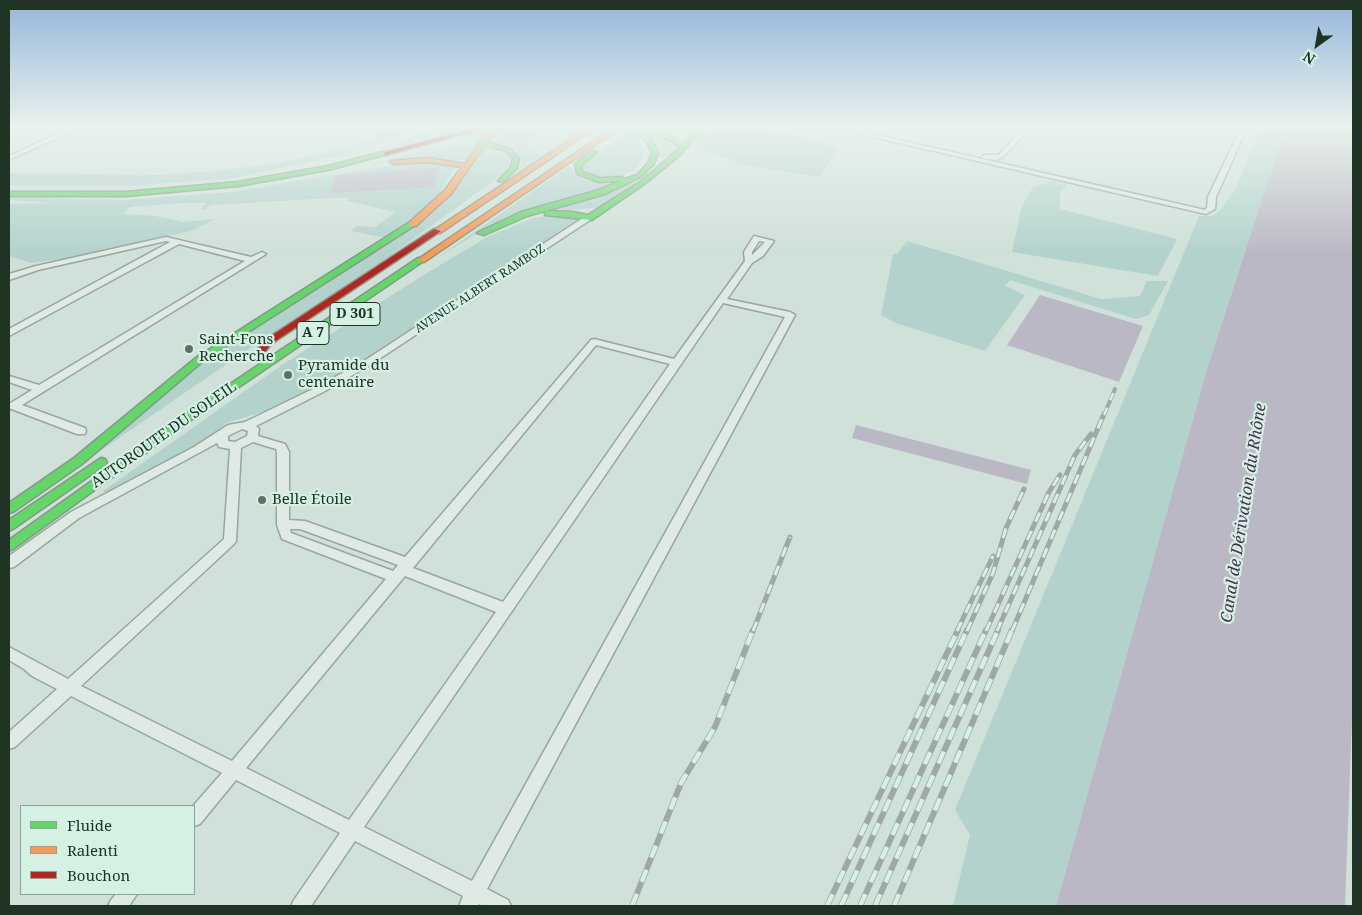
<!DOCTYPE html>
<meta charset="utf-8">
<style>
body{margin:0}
#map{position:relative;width:1362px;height:915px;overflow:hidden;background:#cfe1d8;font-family:"Noto Serif",serif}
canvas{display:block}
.frame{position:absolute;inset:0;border:10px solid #203426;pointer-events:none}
.legend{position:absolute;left:20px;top:805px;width:175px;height:90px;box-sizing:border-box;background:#d5f1e4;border:1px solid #8da598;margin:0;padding:6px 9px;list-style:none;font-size:15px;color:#203426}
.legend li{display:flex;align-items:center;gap:10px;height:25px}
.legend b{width:25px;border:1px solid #8da598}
.north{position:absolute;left:1292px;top:20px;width:50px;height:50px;-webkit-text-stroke:4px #d5f1e4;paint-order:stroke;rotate:212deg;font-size:14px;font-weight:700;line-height:20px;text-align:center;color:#203426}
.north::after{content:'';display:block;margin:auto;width:18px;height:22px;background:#203426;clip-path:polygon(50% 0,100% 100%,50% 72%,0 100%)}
</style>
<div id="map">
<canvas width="1362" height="915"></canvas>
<div class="frame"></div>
<ul class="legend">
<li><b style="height:6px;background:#63d668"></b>Fluide</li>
<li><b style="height:6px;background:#ff974d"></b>Ralenti</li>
<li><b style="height:6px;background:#b3261e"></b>Bouchon</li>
</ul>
<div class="north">N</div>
</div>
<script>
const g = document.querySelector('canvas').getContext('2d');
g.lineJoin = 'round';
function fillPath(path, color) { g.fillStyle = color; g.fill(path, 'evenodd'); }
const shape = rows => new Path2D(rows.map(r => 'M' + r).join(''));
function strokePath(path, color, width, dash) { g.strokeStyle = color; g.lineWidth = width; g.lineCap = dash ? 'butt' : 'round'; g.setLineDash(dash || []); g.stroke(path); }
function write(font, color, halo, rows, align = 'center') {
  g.font = font + ' "Noto Serif",serif'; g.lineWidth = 4.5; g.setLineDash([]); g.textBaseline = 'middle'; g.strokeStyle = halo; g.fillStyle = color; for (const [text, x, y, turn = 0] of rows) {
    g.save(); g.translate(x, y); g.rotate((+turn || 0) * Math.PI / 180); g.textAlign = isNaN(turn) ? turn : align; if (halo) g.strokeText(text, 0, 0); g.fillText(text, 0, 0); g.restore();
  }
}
fillPath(shape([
 [365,126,428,126,353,153,233,178,128,186,9,185,9,173,158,175,215,171,271,164,320,154,374,139],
 [437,126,474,126,372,152,372,151],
 [496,126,591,126,563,144,558,143,572,135,555,128,537,130,537,134,530,139,537,141,532,145,540,152,539,154,545,155,507,179,519,170,522,162,520,155,509,147,474,140,462,135],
 [636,126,648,126,677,143,677,148,670,155,658,159,659,150,656,142],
 [656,126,698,126,692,134,681,136,663,134,657,130],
 [711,126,759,126,840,147,819,177,744,165,690,146],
 [1259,126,1286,126,1207,369,1056,906,953,906,970,835,955,810,1199,216,1213,216,1221,209,1237,187],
 [627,132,638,139,644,151,643,157,635,169,622,176,612,177,589,175,583,171,582,166],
 [462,144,477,145,466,160,394,160,367,165,430,149],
 [484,146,505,152,510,157,510,164,499,177,395,252,267,339,250,348,100,451,182,378,220,351,428,218,445,202,471,168],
 [411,162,451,165,454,169,438,196,425,210,387,238,351,231,357,226,375,227,396,212,347,201,350,197,211,205,203,210,201,209,206,203,181,203,130,207,123,214,155,216,183,222,215,219,191,231,60,259,31,263,9,256,9,204,57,203,9,200,9,198,124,200,231,192],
 [440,167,331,193,330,192,335,176,340,174],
 [568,167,572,168,575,175,588,181,634,183,604,205,596,208,540,213,486,228,437,258],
 [1052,181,1067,185,1060,193,1060,209,1177,239,1158,276,1012,252,1022,206,1033,187],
 [551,215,576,219,576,222,357,364,275,408,226,423,210,439,106,493,103,491,282,365,422,276,487,237,533,218],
 [907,241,1101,299,1140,296,1147,281,1168,281,1149,315,1136,319,1010,280,1005,286,1025,295,985,351,896,323,881,315,893,254,897,254]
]), '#b3d2cc');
fillPath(shape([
 [550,128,572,133,572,135,561,140,558,143,563,144,545,155,539,155,540,152,531,146,537,141,530,139,537,134,535,132,537,130]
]), '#b9e1cf');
fillPath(shape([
 [1286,126,1353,126,1353,690,1345,906,1056,906,1207,369],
 [441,167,434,187,330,193,335,176,340,174],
 [1040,295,1143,326,1119,382,1007,345],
 [856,425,1031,470,1027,484,852,438]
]), '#bbb8c5');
const street = shape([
 [74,126,83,126,9,160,9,156,74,126],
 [826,126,838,126,1205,210,1207,208,1208,197,1242,126,1248,126,1216,197,1215,209,1206,214,826,126],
 [1025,126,1032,126,1003,157,996,160,982,158,981,157,984,155,999,155,1025,126],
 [586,216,593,218,370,365,325,391,256,426,259,429,258,436,285,444,289,452,289,520,305,521,405,557,591,340,594,339,674,359,745,261,744,252,754,236,774,241,763,256,752,263,727,299,790,312,795,315,487,889,508,900,511,906,483,906,479,904,478,906,459,906,463,896,355,841,311,906,291,906,294,900,340,833,236,780,200,824,194,826,193,806,222,773,71,696,15,747,9,749,9,732,57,689,32,676,24,669,9,660,9,647,68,679,224,539,230,449,219,447,217,443,79,518,14,567,9,568,9,556,71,512,194,447,228,425,245,422,317,387,364,361,586,216],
 [759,241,765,242,752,255,752,252,759,241],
 [723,303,785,317,472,881,364,827,723,303],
 [596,345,670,364,503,602,413,568,596,345],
 [242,429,248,431,247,436,235,442,228,441,228,436,242,429],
 [253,442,276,449,277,452,277,525,282,539,386,579,232,761,81,686,234,544,236,541,241,448,253,442],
 [290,529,300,529,398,565,393,571,291,533,290,529],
 [405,576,496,612,349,820,246,768,405,576],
 [166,237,251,257,262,252,266,254,22,405,85,428,86,431,85,434,77,434,9,408,9,404,32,390,9,382,9,376,39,385,245,261,179,244,9,336,9,329,170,242,166,241,38,270,9,280,9,274,36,266,166,237],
 [116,894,137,894,129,906,108,906,111,900,116,894]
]);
const fast = shape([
 [648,126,654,126,657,131,678,140,683,144,699,126,706,126,680,155,647,182,592,220,545,215,545,211,548,211,572,212,588,215,643,180,680,148,674,142,653,133,648,126],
 [636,128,651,139,658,152,654,164,641,177,605,194,527,216,484,235,477,233,521,212,599,190,621,181,599,182,577,174,575,164,592,151,597,152,581,165,582,172,600,178,622,177,625,179,637,175,648,163,652,152,646,141,633,130,636,128],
 [488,142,510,149,519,158,517,168,503,182,498,181,511,167,513,158,506,151,486,145,485,144,488,142],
 [386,151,388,152,388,154,328,170,238,186,126,196,9,196,9,192,126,192,238,182,328,166,386,151],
 [410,222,417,224,203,361,82,464,13,512,9,513,9,503,74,458,197,357,410,222],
 [418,258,425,260,198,415,13,549,9,551,9,540,190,411,418,258],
 [101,458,105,459,107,462,105,465,13,529,9,531,9,520,101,458]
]);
const slow = shape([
 [492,126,498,126,451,194,416,226,410,226,410,222,445,190,462,167,427,162,393,164,390,162,391,161,427,158,465,164,492,126],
 [591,126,597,127,440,233,433,231,591,126],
 [616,126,623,126,424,262,417,260,616,126]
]);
const jam = shape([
 [482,126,493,126,386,155,383,153,482,126],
 [434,229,441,231,271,344,261,357,255,357,253,355,265,340,434,229]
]);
strokePath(street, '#97a69e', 3);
strokePath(fast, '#87968d', 3);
strokePath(slow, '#87968d', 3);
strokePath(jam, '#87968d', 3);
fillPath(street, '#dfeae5');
fillPath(fast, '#63d668');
fillPath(slow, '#ff974d');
fillPath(jam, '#b3261e');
const railFar3 = shape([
 [9,127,11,126]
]);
const railFar2 = shape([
 [1104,415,1115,389]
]);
const railFar1 = shape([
 [753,631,790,537],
 [957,631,993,556],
 [967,631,993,573,1006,528,1024,489],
 [986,631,1049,492,1060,475],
 [997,631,1075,455,1091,434],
 [1012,631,1104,414]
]);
const rail = shape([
 [632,906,681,783,715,727,753,630],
 [827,906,958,630],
 [841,906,967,630],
 [860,906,986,630],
 [875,906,998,630],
 [894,906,1012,630]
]);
strokePath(railFar3, '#9fa9a4', 3);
strokePath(railFar2, '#9fa9a4', 4);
strokePath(railFar1, '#9fa9a4', 5);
strokePath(rail, '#9fa9a4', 6);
strokePath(railFar3, '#d5f1e4', 2, [5.5]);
strokePath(railFar2, '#d5f1e4', 2.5, [8]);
strokePath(railFar1, '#d5f1e4', 3, [10]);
strokePath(rail, '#d5f1e4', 4.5, [13]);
const fastBridge = shape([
 [620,126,633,132],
 [479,143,488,144]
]);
strokePath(fastBridge, '#7e8c84', 8, []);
strokePath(fastBridge, '#63d668', 7);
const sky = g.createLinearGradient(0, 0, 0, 254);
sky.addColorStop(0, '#96b6da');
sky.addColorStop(0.5, '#e9f2ed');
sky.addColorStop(1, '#e9f2ed00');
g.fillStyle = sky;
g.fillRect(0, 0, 1362, 254);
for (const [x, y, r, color] of [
 [189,349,5,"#5d7164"],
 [288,375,5,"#5d7164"],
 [262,500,5,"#5d7164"]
]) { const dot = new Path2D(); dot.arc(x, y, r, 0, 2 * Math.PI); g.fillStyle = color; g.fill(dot); strokePath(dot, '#d5f1e4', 2); }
write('12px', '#203426', '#d5f1e4', [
 ["AVENUE ALBERT RAMBOZ",480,289,-33]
]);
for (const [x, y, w] of [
 [355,314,50],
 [313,333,32]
]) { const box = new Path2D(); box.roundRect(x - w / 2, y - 11.5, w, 23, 4); g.fillStyle = '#d5f1e4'; g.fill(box); strokePath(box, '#203426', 1); }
write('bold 14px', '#203426', null, [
 ["D 301",355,314],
 ["A 7",313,333]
]);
write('15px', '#203426', '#d5f1e4', [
 ["Saint-Fons",199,340],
 ["Recherche",199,357],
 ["Pyramide du",298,366],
 ["centenaire",298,383],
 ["Belle Étoile",272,500]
], 'left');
write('15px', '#203426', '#d5f1e4', [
 ["AUTOROUTE DU SOLEIL",164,435,-35]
]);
write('italic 16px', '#4a3152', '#d5f1e4', [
 ["Canal de Dérivation du Rhône",1244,513,-81]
]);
</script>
